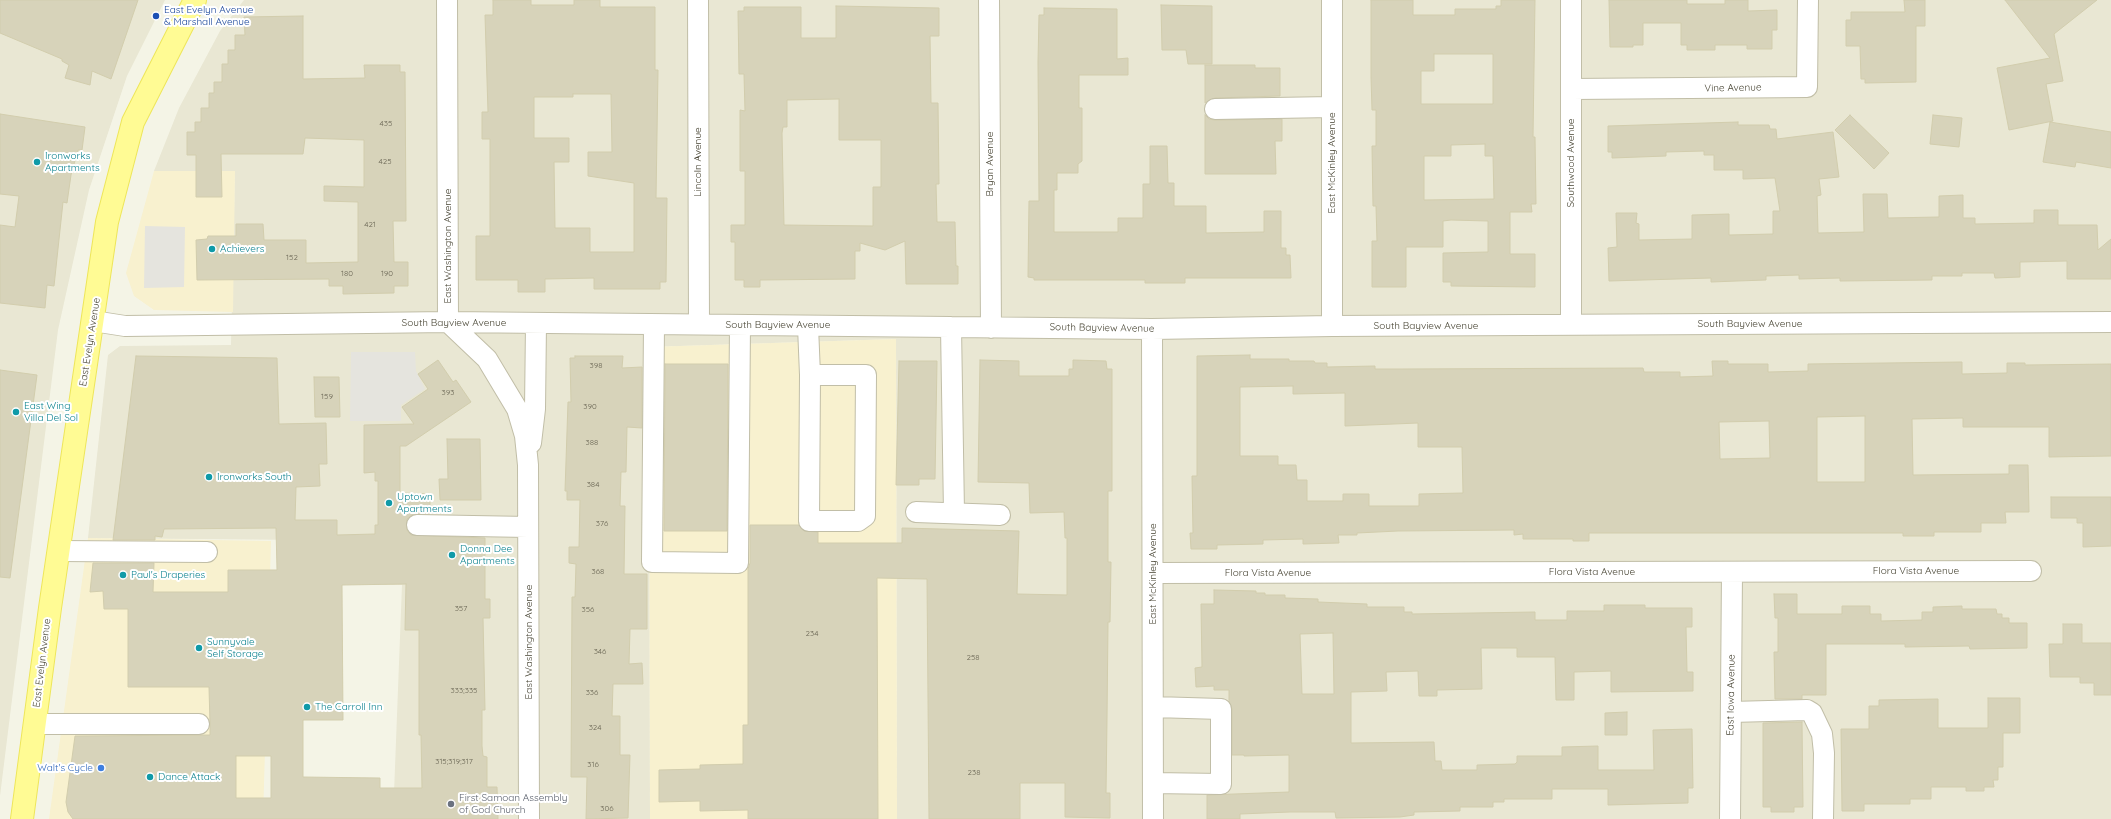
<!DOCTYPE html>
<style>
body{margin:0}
canvas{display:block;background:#f4f4e6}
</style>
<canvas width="2111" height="819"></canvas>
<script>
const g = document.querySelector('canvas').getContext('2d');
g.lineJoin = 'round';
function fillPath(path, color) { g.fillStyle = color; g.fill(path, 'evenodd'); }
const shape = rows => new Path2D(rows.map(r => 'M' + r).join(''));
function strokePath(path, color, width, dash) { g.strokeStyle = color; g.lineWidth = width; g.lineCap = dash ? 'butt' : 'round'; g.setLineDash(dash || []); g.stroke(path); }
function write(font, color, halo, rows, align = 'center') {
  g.font = font + ' Quicksand,sans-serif'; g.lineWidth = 4; g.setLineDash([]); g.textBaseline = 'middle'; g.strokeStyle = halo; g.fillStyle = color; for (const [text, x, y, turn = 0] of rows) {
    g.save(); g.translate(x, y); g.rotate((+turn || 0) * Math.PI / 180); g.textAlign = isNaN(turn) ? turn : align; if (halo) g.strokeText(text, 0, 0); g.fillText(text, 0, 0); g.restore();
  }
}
fillPath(shape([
 [0,0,165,0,127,76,89,190,58,330,0,796],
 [244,0,2111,0,2111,819,897,819,896,339,649,347,650,819,393,819,402,585,307,584,307,540,88,538,108,355,120,346,231,345,235,171,154,171,179,108,220,31]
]), '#e9e7d3');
fillPath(shape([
 [154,171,235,171,233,312,154,310,134,296,126,273],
 [896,339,897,819,650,819,649,347],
 [88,538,271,541,263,819,49,819]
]), '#f8f1cf');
fillPath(shape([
 [145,226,185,227,184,287,144,288],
 [351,352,415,352,416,371,425,389,401,405,401,421,350,421]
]), '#e5e4de');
const building = shape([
 [0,0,138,0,111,79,92,71,90,85,65,78,69,65,62,61,62,59,0,33,0,0],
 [493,0,531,0,531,5,574,5,574,0,600,0,600,7,655,7,655,70,658,70,656,198,667,198,666,282,660,282,660,289,594,289,594,278,545,279,545,292,518,292,518,280,476,280,476,236,490,236,490,139,482,139,482,112,488,112,485,15,493,15,493,0],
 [573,94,611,94,612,152,588,152,588,176,634,183,634,252,590,252,590,228,555,228,554,162,569,162,569,138,534,138,534,97,573,97,573,94],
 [1371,0,1413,0,1413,15,1455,15,1455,9,1496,9,1496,6,1501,6,1501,0,1535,0,1533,137,1535,137,1536,204,1531,204,1532,212,1510,212,1510,254,1535,254,1535,287,1451,286,1451,282,1443,282,1443,253,1488,252,1488,221,1451,220,1443,221,1443,247,1406,247,1406,287,1372,287,1372,241,1377,241,1376,206,1373,206,1372,146,1376,146,1376,110,1372,110,1371,77,1371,0],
 [1434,54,1493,54,1493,104,1421,104,1421,71,1434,71,1434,54],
 [1485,144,1485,156,1493,156,1494,199,1424,200,1424,156,1451,156,1451,145,1485,144],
 [1609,0,1687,0,1687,4,1725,4,1725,0,1748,0,1748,11,1777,10,1777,30,1772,30,1772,49,1747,49,1747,45,1715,45,1715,50,1687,50,1687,45,1681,45,1681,23,1643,23,1643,45,1633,45,1633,47,1610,47,1609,0],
 [1904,0,1925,0,1925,26,1916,26,1916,82,1865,83,1865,79,1861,79,1860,46,1846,46,1846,20,1851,20,1851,12,1905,12,1904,0],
 [2005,0,2097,0,2054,34,2063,81,2046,84,2053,121,2009,130,1997,68,2050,58,2005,0],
 [1161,5,1212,6,1212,64,1188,64,1186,50,1162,50,1161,5],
 [836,6,939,8,939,36,930,36,931,103,938,103,939,184,936,184,937,222,955,222,956,266,958,266,958,284,906,284,905,241,885,250,860,243,860,251,855,251,855,279,760,280,760,287,744,287,744,280,735,280,735,242,731,242,731,225,745,225,745,171,740,171,740,110,745,111,744,74,739,74,738,11,744,11,744,7,801,7,801,38,836,38,836,6],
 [839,99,839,140,881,140,881,187,873,187,873,226,784,225,782,133,783,127,787,127,787,100,839,99],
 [1044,8,1117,9,1117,59,1128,58,1128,75,1079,75,1079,108,1082,108,1082,161,1078,164,1078,173,1057,173,1057,190,1054,190,1054,232,1118,232,1118,218,1143,218,1143,184,1150,184,1150,146,1167,146,1168,183,1174,183,1174,206,1206,206,1206,233,1264,232,1264,211,1281,211,1281,248,1286,248,1286,255,1290,255,1291,278,1185,278,1185,283,1145,283,1145,280,1034,280,1034,278,1028,277,1029,201,1039,201,1038,62,1039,15,1044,15,1044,8],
 [303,16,303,79,365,78,364,65,400,65,400,72,405,72,406,221,393,221,394,262,408,262,408,286,394,286,394,293,343,294,343,286,329,286,329,279,197,280,196,240,207,239,208,236,236,236,236,224,263,224,264,240,306,240,306,263,358,262,358,202,324,201,324,186,364,187,364,140,305,138,303,154,221,154,222,197,196,197,196,155,187,155,187,132,195,132,195,122,201,122,201,108,209,108,209,93,214,93,214,82,222,82,222,64,228,64,228,50,235,50,235,35,245,35,244,17,303,16],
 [1205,65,1255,65,1255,68,1280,68,1280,96,1215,98,1205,103,1205,65],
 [0,114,85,127,82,150,78,150,71,175,67,203,63,202,54,286,47,285,45,308,0,303,0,225,15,227,19,196,0,194,0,114],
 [1205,115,1209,119,1215,120,1282,119,1282,141,1275,141,1276,174,1205,174,1205,115],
 [1850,115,1889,153,1874,169,1835,130,1850,115],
 [1933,115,1962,118,1959,147,1930,144,1933,115],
 [1738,122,1738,125,1769,125,1770,129,1776,129,1777,139,1833,132,1839,177,1819,179,1821,195,1817,196,1818,233,1864,232,1863,194,1887,194,1888,218,1939,217,1939,196,1963,195,1963,218,1975,218,1975,224,2034,223,2034,210,2058,210,2058,225,2097,225,2098,250,2111,239,2111,279,2067,279,2067,261,2020,262,2020,277,1995,278,1994,273,1962,273,1962,276,1932,276,1932,280,1840,281,1840,278,1799,279,1799,275,1766,276,1766,280,1737,281,1711,282,1711,278,1609,281,1608,248,1617,247,1616,213,1637,213,1636,223,1639,224,1639,240,1692,239,1692,215,1729,214,1729,235,1773,234,1773,211,1780,211,1775,178,1743,179,1743,170,1714,170,1714,155,1704,155,1704,151,1666,152,1666,156,1612,158,1612,152,1608,152,1608,126,1738,122],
 [2050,122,2111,132,2111,168,2076,162,2075,167,2043,162,2050,122],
 [1250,355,1250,359,1289,359,1289,361,1314,361,1315,363,1327,363,1327,367,1375,366,1375,369,1403,369,1643,368,1644,372,1680,372,1680,377,1713,376,1712,361,1728,361,1728,364,1768,364,1768,372,1808,371,1808,364,1962,362,1962,374,2007,373,2007,363,2025,363,2025,365,2111,364,2111,456,2049,457,2049,427,1963,427,1963,418,1912,419,1913,475,2009,474,2009,465,2028,465,2029,512,2005,512,2006,523,1981,523,1981,532,1934,532,1934,536,1903,536,1903,533,1589,533,1589,541,1573,541,1573,539,1523,539,1523,534,1514,535,1514,530,1398,531,1357,533,1357,535,1338,535,1339,543,1303,544,1303,539,1263,540,1263,544,1217,545,1217,549,1191,549,1190,533,1193,533,1192,476,1197,476,1197,356,1250,355],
 [1293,386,1293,394,1345,393,1345,426,1418,423,1418,447,1462,447,1463,493,1419,494,1419,506,1369,506,1369,494,1343,494,1343,501,1307,501,1307,480,1297,480,1296,465,1278,465,1278,456,1240,456,1240,387,1293,386],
 [1865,416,1865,482,1817,482,1817,417,1865,416],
 [1769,421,1770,458,1720,459,1719,422,1769,421],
 [136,356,277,358,279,424,326,423,327,464,319,464,320,486,296,487,295,520,337,520,337,535,375,534,375,525,378,525,378,481,375,481,375,472,364,473,364,425,414,424,402,407,428,389,418,374,438,360,453,382,456,380,471,402,406,446,400,446,400,493,430,494,430,514,412,515,407,519,407,530,411,535,485,538,485,599,490,599,490,618,483,618,485,710,482,710,482,746,483,756,487,757,487,787,497,787,498,819,73,819,68,812,66,802,75,736,210,735,210,724,209,687,128,687,128,609,104,609,103,591,90,592,93,563,154,563,153,592,228,592,228,570,277,570,276,528,164,529,162,537,155,536,155,540,113,540,136,356],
 [406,584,405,630,419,630,419,735,421,735,422,788,380,788,380,778,303,777,303,720,343,720,342,585,406,584],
 [236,756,271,756,271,798,236,798,236,756],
 [575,356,623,356,622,368,642,367,642,428,627,427,626,472,621,472,620,506,625,506,624,574,647,574,647,629,630,629,629,664,642,663,643,684,613,684,612,716,620,716,620,755,630,755,628,818,586,819,587,777,571,777,572,597,575,597,576,564,569,563,569,547,579,547,580,500,567,500,567,491,565,491,568,402,571,402,570,358,575,358,575,356],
 [980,360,1019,361,1019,376,1069,376,1069,369,1073,369,1073,360,1106,361,1107,369,1112,369,1112,491,1108,491,1108,562,1111,562,1110,622,1108,622,1107,718,1106,793,1110,793,1110,818,1065,817,1065,783,1020,783,1020,819,929,819,927,579,877,578,878,819,748,819,748,810,700,811,700,801,659,802,659,770,700,769,700,765,743,764,743,725,748,725,748,569,750,563,750,525,799,525,804,531,818,532,818,543,902,543,902,528,1019,531,1017,594,1067,595,1067,538,1065,538,1064,512,1030,513,1029,483,978,482,980,360],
 [899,361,937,361,935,479,919,479,919,485,896,485,899,361],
 [665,364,728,364,727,531,664,531,665,364],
 [0,370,37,375,10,578,0,577,0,370],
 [314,377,339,377,340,417,315,417,314,377],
 [447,439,480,439,481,500,440,500,439,479,448,479,447,439],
 [2051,497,2111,497,2111,546,2083,547,2083,523,2077,523,2077,518,2051,518,2051,497],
 [1214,590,1256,591,1256,593,1265,593,1265,595,1285,595,1285,598,1318,599,1318,602,1367,604,1367,607,1404,607,1404,612,1412,612,1412,614,1535,612,1535,620,1567,620,1567,611,1604,611,1604,605,1645,605,1645,608,1692,608,1692,627,1686,627,1687,672,1693,672,1693,691,1611,692,1611,671,1574,672,1574,700,1556,700,1555,657,1517,657,1517,648,1481,648,1482,689,1437,690,1437,696,1419,696,1418,671,1386,672,1387,691,1351,692,1351,743,1434,742,1435,761,1441,761,1442,770,1477,770,1477,765,1515,764,1517,762,1517,756,1562,756,1562,747,1598,746,1598,770,1654,770,1653,730,1692,729,1693,788,1688,788,1688,803,1608,805,1608,789,1552,789,1552,799,1504,799,1504,802,1493,802,1493,807,1460,807,1460,811,1414,812,1414,815,1400,817,1336,818,1335,812,1290,812,1240,814,1240,819,1207,819,1207,795,1289,792,1289,755,1244,756,1244,755,1232,755,1232,709,1229,701,1229,690,1214,690,1214,686,1196,687,1195,668,1202,667,1201,604,1214,604,1214,590],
 [1333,633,1334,694,1302,694,1300,634,1333,633],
 [1774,594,1797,594,1797,614,1842,614,1842,606,1870,606,1870,614,1881,614,1881,621,1922,620,1922,612,1933,612,1933,607,1962,606,1962,609,1996,609,1997,614,2002,614,2002,618,2009,618,2009,623,2027,623,2027,648,1970,649,1969,646,1905,647,1905,644,1826,644,1826,695,1802,695,1802,699,1775,699,1774,652,1778,652,1778,618,1775,618,1774,594],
 [2063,624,2082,624,2082,643,2111,643,2111,695,2094,695,2094,683,2080,683,2080,677,2050,677,2049,644,2063,644,2063,624],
 [1988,698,2020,698,2020,733,2003,733,2003,767,1998,767,1998,780,1993,780,1994,787,1984,787,1984,791,1966,791,1966,787,1931,787,1931,799,1910,799,1910,804,1864,804,1864,811,1842,811,1841,729,1869,729,1869,706,1879,706,1879,700,1938,699,1938,728,1988,728,1988,698],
 [1627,712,1627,735,1605,735,1605,713,1627,712],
 [1802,722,1803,807,1794,807,1794,812,1771,812,1771,807,1763,807,1763,723,1802,722]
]);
fillPath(building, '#d7d3ba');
strokePath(building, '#d2cdad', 1);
const minor = shape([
 [447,0,448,322,487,359,517,409,525,436,528,465,529,819],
 [698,0,699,324],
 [989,0,991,328],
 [1572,89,1807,87,1808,0],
 [1215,109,1332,107],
 [93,321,125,326,448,322,1152,329,1332,326,2111,322],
 [654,325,652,562,738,563,740,325],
 [1571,325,1571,0],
 [808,326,810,375,809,521,858,521,865,516,866,375,810,375],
 [1332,326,1332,0],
 [951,327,954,513],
 [1152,329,1153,819],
 [531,443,535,409,536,324],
 [916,512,1000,515],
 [417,525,528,527],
 [58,551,207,552],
 [1153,573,2031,571],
 [1731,712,1807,710,1812,713,1822,734,1824,753,1823,819],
 [34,724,199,724],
 [1153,783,1221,784,1221,709,1154,707],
 [1730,819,1732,572]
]);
const major = shape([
 [22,819,50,608,107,222,133,122,195,0]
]);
strokePath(minor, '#c1bea7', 22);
strokePath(major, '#eee65a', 24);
strokePath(minor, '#fff', 20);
strokePath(major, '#fffb94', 22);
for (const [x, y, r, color] of [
 [156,16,4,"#1a4fb4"],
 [37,162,4,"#0f9aa8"],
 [212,249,4,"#0f9aa8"],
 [16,412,4,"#0f9aa8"],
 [209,477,4,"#0f9aa8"],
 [389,503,4,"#0f9aa8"],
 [452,555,4,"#0f9aa8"],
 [123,575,4,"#0f9aa8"],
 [199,648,4,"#0f9aa8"],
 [307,707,4,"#0f9aa8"],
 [101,768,4,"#3f7fe0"],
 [150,777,4,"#0f9aa8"],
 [451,804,4,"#6b7280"]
]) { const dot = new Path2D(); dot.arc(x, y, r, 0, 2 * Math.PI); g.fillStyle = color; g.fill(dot); strokePath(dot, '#fff', 1.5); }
write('8px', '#6c6856', null, [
 ["435",386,124],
 ["425",385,162],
 ["421",370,225],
 ["152",292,258],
 ["180",347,274],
 ["190",387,274],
 ["398",596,366],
 ["393",448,393],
 ["159",327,397],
 ["390",590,407],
 ["388",592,443],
 ["384",593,485],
 ["376",602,524],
 ["368",598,572],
 ["357",461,609],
 ["356",588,610],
 ["234",812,634],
 ["346",600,652],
 ["258",973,658],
 ["333;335",464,691],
 ["336",592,693],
 ["324",595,728],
 ["315;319;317",454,762],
 ["316",593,765],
 ["238",974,773],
 ["306",607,809]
]);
write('10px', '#164399', '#fff', [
 ["East Evelyn Avenue",164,10],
 ["& Marshall Avenue",164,22]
], 'left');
write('10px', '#484534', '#fff', [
 ["Vine Avenue",1733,88,-1],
 ["Lincoln Avenue",698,162,-90],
 ["East McKinley Avenue",1332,163,-90],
 ["Southwood Avenue",1571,163,-90],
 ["Bryan Avenue",990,164,-90],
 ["East Washington Avenue",448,246,-90],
 ["South Bayview Avenue",454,323],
 ["South Bayview Avenue",1750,324],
 ["South Bayview Avenue",778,325],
 ["South Bayview Avenue",1426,326],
 ["South Bayview Avenue",1102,328,1],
 ["East Evelyn Avenue",90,342,-81],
 ["Flora Vista Avenue",1916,571],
 ["Flora Vista Avenue",1592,572],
 ["Flora Vista Avenue",1268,573],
 ["East McKinley Avenue",1153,574,-90],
 ["East Washington Avenue",529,642,-90],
 ["East Evelyn Avenue",42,663,-83],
 ["East Iowa Avenue",1731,695,-89]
]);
write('10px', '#0d838f', '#fff', [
 ["Ironworks",45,156],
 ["Apartments",45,168],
 ["Achievers",220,249],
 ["East Wing",24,406],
 ["Villa Del Sol",24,418],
 ["Ironworks South",217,477],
 ["Uptown",397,497],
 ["Apartments",397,509],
 ["Donna Dee",460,549],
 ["Apartments",460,561],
 ["Paul's Draperies",131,575],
 ["Sunnyvale",207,642],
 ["Self Storage",207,654],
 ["The Carroll Inn",315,707],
 ["Dance Attack",158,777]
], 'left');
write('10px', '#366cbe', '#fff', [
 ["Walt's Cycle",93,768]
], 'right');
write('10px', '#5b616d', '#fff', [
 ["First Samoan Assembly",459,798],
 ["of God Church",459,810]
], 'left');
</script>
